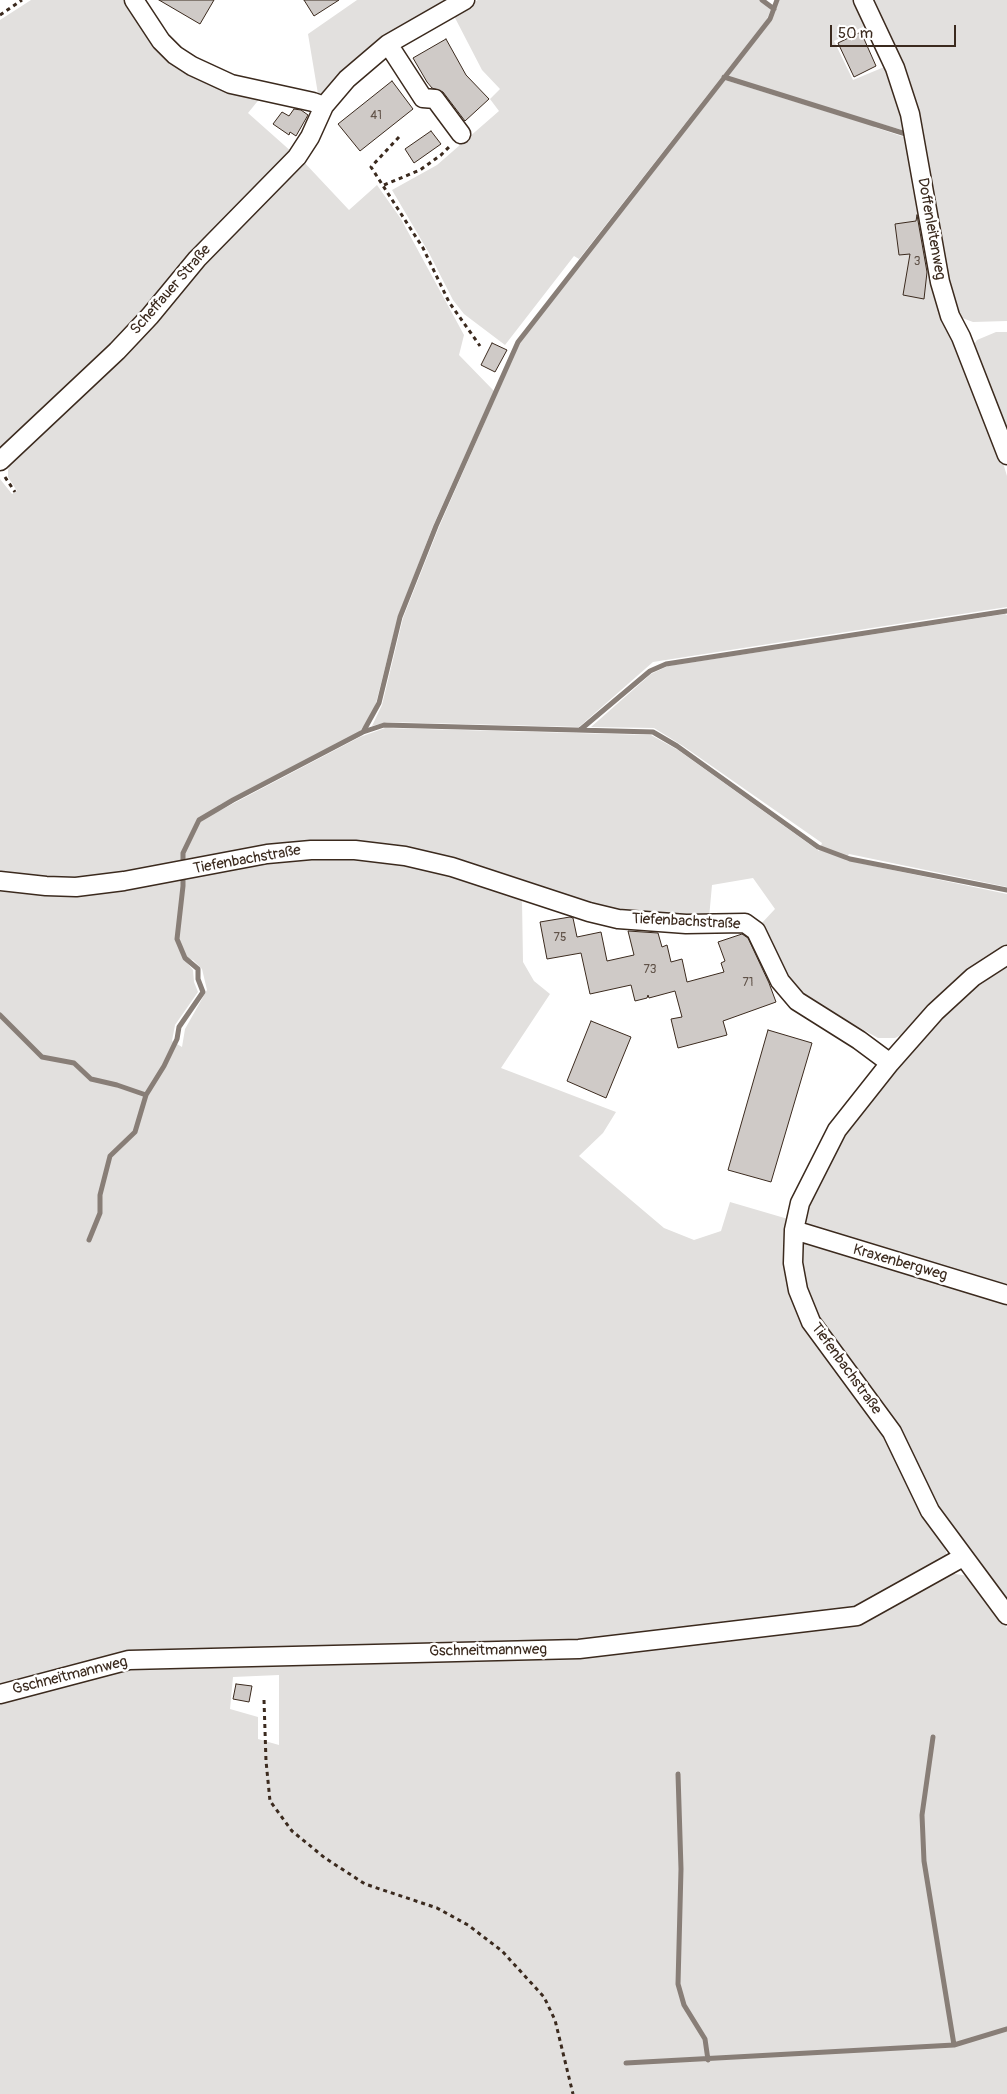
<!DOCTYPE html>
<meta charset="utf-8">
<style>
body{margin:0}
#map{position:relative;width:1007px;height:2094px;overflow:hidden;background:#fff;font-family:Pangolin,sans-serif}
canvas{display:block}
.scale{position:absolute;left:830px;top:25px;width:126px;height:22px;box-sizing:border-box;border:2px solid #3b2a1e;border-top:0;padding-left:6px;font-size:15px;line-height:18px;white-space:nowrap;color:#3b2a1e;-webkit-text-stroke:4px #fff;paint-order:stroke}
</style>
<div id="map">
<canvas width="1007" height="2094"></canvas>
<div class="scale">50 m</div>
</div>
<script>
const g = document.querySelector('canvas').getContext('2d');
g.lineJoin = 'round';
function fillPath(path, color) { g.fillStyle = color; g.fill(path, 'evenodd'); }
const shape = rows => new Path2D(rows.map(r => 'M' + r).join(''));
function strokePath(path, color, width, dash) { g.strokeStyle = color; g.lineWidth = width; g.lineCap = dash ? 'butt' : 'round'; g.setLineDash(dash || []); g.stroke(path); }
function write(font, color, halo, rows, align = 'center') {
  g.font = font + ' Pangolin,sans-serif'; g.lineWidth = 5; g.setLineDash([]); g.textBaseline = 'middle'; g.strokeStyle = halo; g.fillStyle = color; for (const [text, x, y, turn = 0] of rows) {
    g.save(); g.translate(x, y); g.rotate((+turn || 0) * Math.PI / 180); g.textAlign = isNaN(turn) ? turn : align; if (halo) g.strokeText(text, 0, 0); g.fillText(text, 0, 0); g.restore();
  }
}
fillPath(shape([
 [31,0,127,0,154,43,261,97,248,113,293,153,132,326,0,451,0,20],
 [357,0,456,0,321,96,318,94,308,34],
 [478,0,760,0,771,9,767,19,579,259,574,256,505,345,464,314,453,300,429,253,392,190,437,165,499,111,490,99,500,89,482,70,453,14],
 [779,0,857,0,869,24,834,41,853,80,889,65,909,132,875,122,874,127,910,139,908,148,1007,476,1007,607,653,662,579,727,387,722,372,726,382,705,403,618,439,527,520,342,725,80,854,120,855,116,727,76,770,21],
 [868,0,1007,0,1007,321,973,322,957,316,944,277,932,203],
 [302,160,349,210,377,185,401,219,464,335,459,355,494,391,433,526,398,617,376,703,370,718,359,732,219,805,219,811,360,737,385,728,651,735,678,750,819,851,822,843,683,746,654,728,591,727,651,674,668,666,1005,614,1007,615,1007,887,849,854,845,860,1007,894,1007,947,909,1031,895,1038,878,1038,802,996,784,978,760,925,775,909,753,878,712,885,709,918,612,910,355,845,74,882,0,876,0,479,12,494,17,491,8,477,8,470,11,460],
 [996,332,1007,332,1007,443,973,346,977,340],
 [313,854,401,861,513,892,522,900,523,962,534,981,550,994,501,1068,616,1112,603,1133,579,1156,664,1228,694,1240,721,1231,730,1202,788,1219,785,1247,787,1279,879,1422,943,1541,947,1555,943,1564,942,1572,969,1576,1007,1628,1007,2094,0,2094,0,885,38,890],
 [183,958,193,960,202,969,207,990,185,1029,182,1047,172,1041,175,1025,198,992,194,982,193,970],
 [279,1675,279,1745,258,1739,258,1717,230,1709,233,1677],
 [1007,959,1007,1289,808,1227,804,1219,805,1205,822,1168,860,1109,966,988],
 [810,1241,1007,1300,1007,1604,940,1512,811,1309,801,1282,800,1243]
]), '#e2e0de');
strokePath(shape([
 [762,0,774,9],
 [724,77,909,135],
 [580,730,650,671,666,664,1007,611],
 [363,732,379,703,400,617,436,526,518,342,770,19,777,0],
 [0,1015,42,1057,74,1063,91,1079,117,1085,146,1095],
 [89,1240,100,1213,100,1195,110,1156,135,1132,146,1095,164,1066,177,1039,179,1027,203,992,198,979,198,969,185,958,177,939,183,886,183,853,199,820,233,800,363,732,384,725,653,732,677,746,818,847,850,859,1007,890],
 [933,1737,922,1815,924,1861,954,2045],
 [678,1774,681,1869,678,1984,684,2005,705,2039,708,2060],
 [626,2063,954,2045,1007,2029]
]), '#887e77', 5);
const building = shape([
 [159,0,214,0,200,24,159,0],
 [304,0,339,0,314,16,304,0],
 [861,32,876,66,854,77,838,43,861,32],
 [446,39,466,75,489,99,465,121,443,92,432,88,427,82,413,58,446,39],
 [392,81,413,109,360,151,338,124,392,81],
 [294,109,301,110,308,115,296,136,290,132,289,135,273,124,282,112,289,116,294,109],
 [431,131,441,144,414,163,405,149,431,131],
 [917,215,927,272,924,299,903,295,910,254,899,255,895,224,916,221,917,215],
 [492,343,507,350,495,372,481,365,492,343],
 [570,917,573,918,577,937,601,932,607,961,634,955,628,931,658,933,662,947,667,945,671,962,682,959,687,982,724,972,721,963,725,961,718,942,742,934,748,938,769,983,776,1002,723,1021,727,1035,678,1048,671,1019,682,1017,675,991,649,998,648,995,647,998,635,1001,631,985,590,994,581,953,547,959,540,922,570,917],
 [591,1021,631,1037,606,1098,567,1081,591,1021],
 [768,1030,812,1043,771,1182,728,1170,768,1030],
 [236,1684,252,1686,249,1702,233,1699,236,1684]
]);
fillPath(building, '#cfcac7');
strokePath(building, '#3b2a1e', 1);
const minor = shape([
 [134,0,161,41,175,55,192,66,231,84,313,102,324,106],
 [863,0,895,68,910,114,940,282,950,316,961,337,1007,455],
 [388,44,423,98,435,99,461,134],
 [0,461,117,351,150,316,197,259,297,157,310,137,324,106,347,79,388,44,465,0],
 [0,881,46,886,76,887,124,881,267,854,311,850,355,850,405,856,452,867,589,912,618,919,686,924,745,923,756,931,780,981,797,1001,859,1040,890,1063],
 [1007,955,973,977,935,1012,890,1063,837,1130,800,1203,794,1230,793,1263,798,1290,811,1322,892,1432,930,1511,1007,1615],
 [794,1230,1007,1295],
 [0,1694,129,1660,579,1649,857,1616,963,1557]
]);
strokePath(minor, '#3b2a1e', 21);
strokePath(shape([
 [0,15,22,0],
 [399,137,371,167,423,248,449,302,480,346],
 [384,185,420,170,441,155,451,145],
 [5,477,15,492],
 [264,1700,266,1761,270,1801,292,1831,325,1858,365,1884,437,1908,468,1925,502,1951,544,1997,555,2020,573,2094]
]), '#3b2a1e', 3, [4, 4]);
strokePath(minor, '#fff', 18);
write('12px', '#605248', null, [
 ["41",376,116],
 ["3",917,262],
 ["75",560,938],
 ["73",650,970],
 ["71",748,983]
]);
write('15px', '#3b2a1e', '#fff', [
 ["Doffenleitenweg",931,229,80],
 ["Scheffauer Straße",171,290,-49],
 ["Tiefenbachstraße",247,860,-10],
 ["Tiefenbachstraße",686,922,3],
 ["Kraxenbergweg",900,1263,16],
 ["Tiefenbachstraße",846,1369,54],
 ["Gschneitmannweg",488,1651,-1],
 ["Gschneitmannweg",70,1676,-14]
]);
</script>
